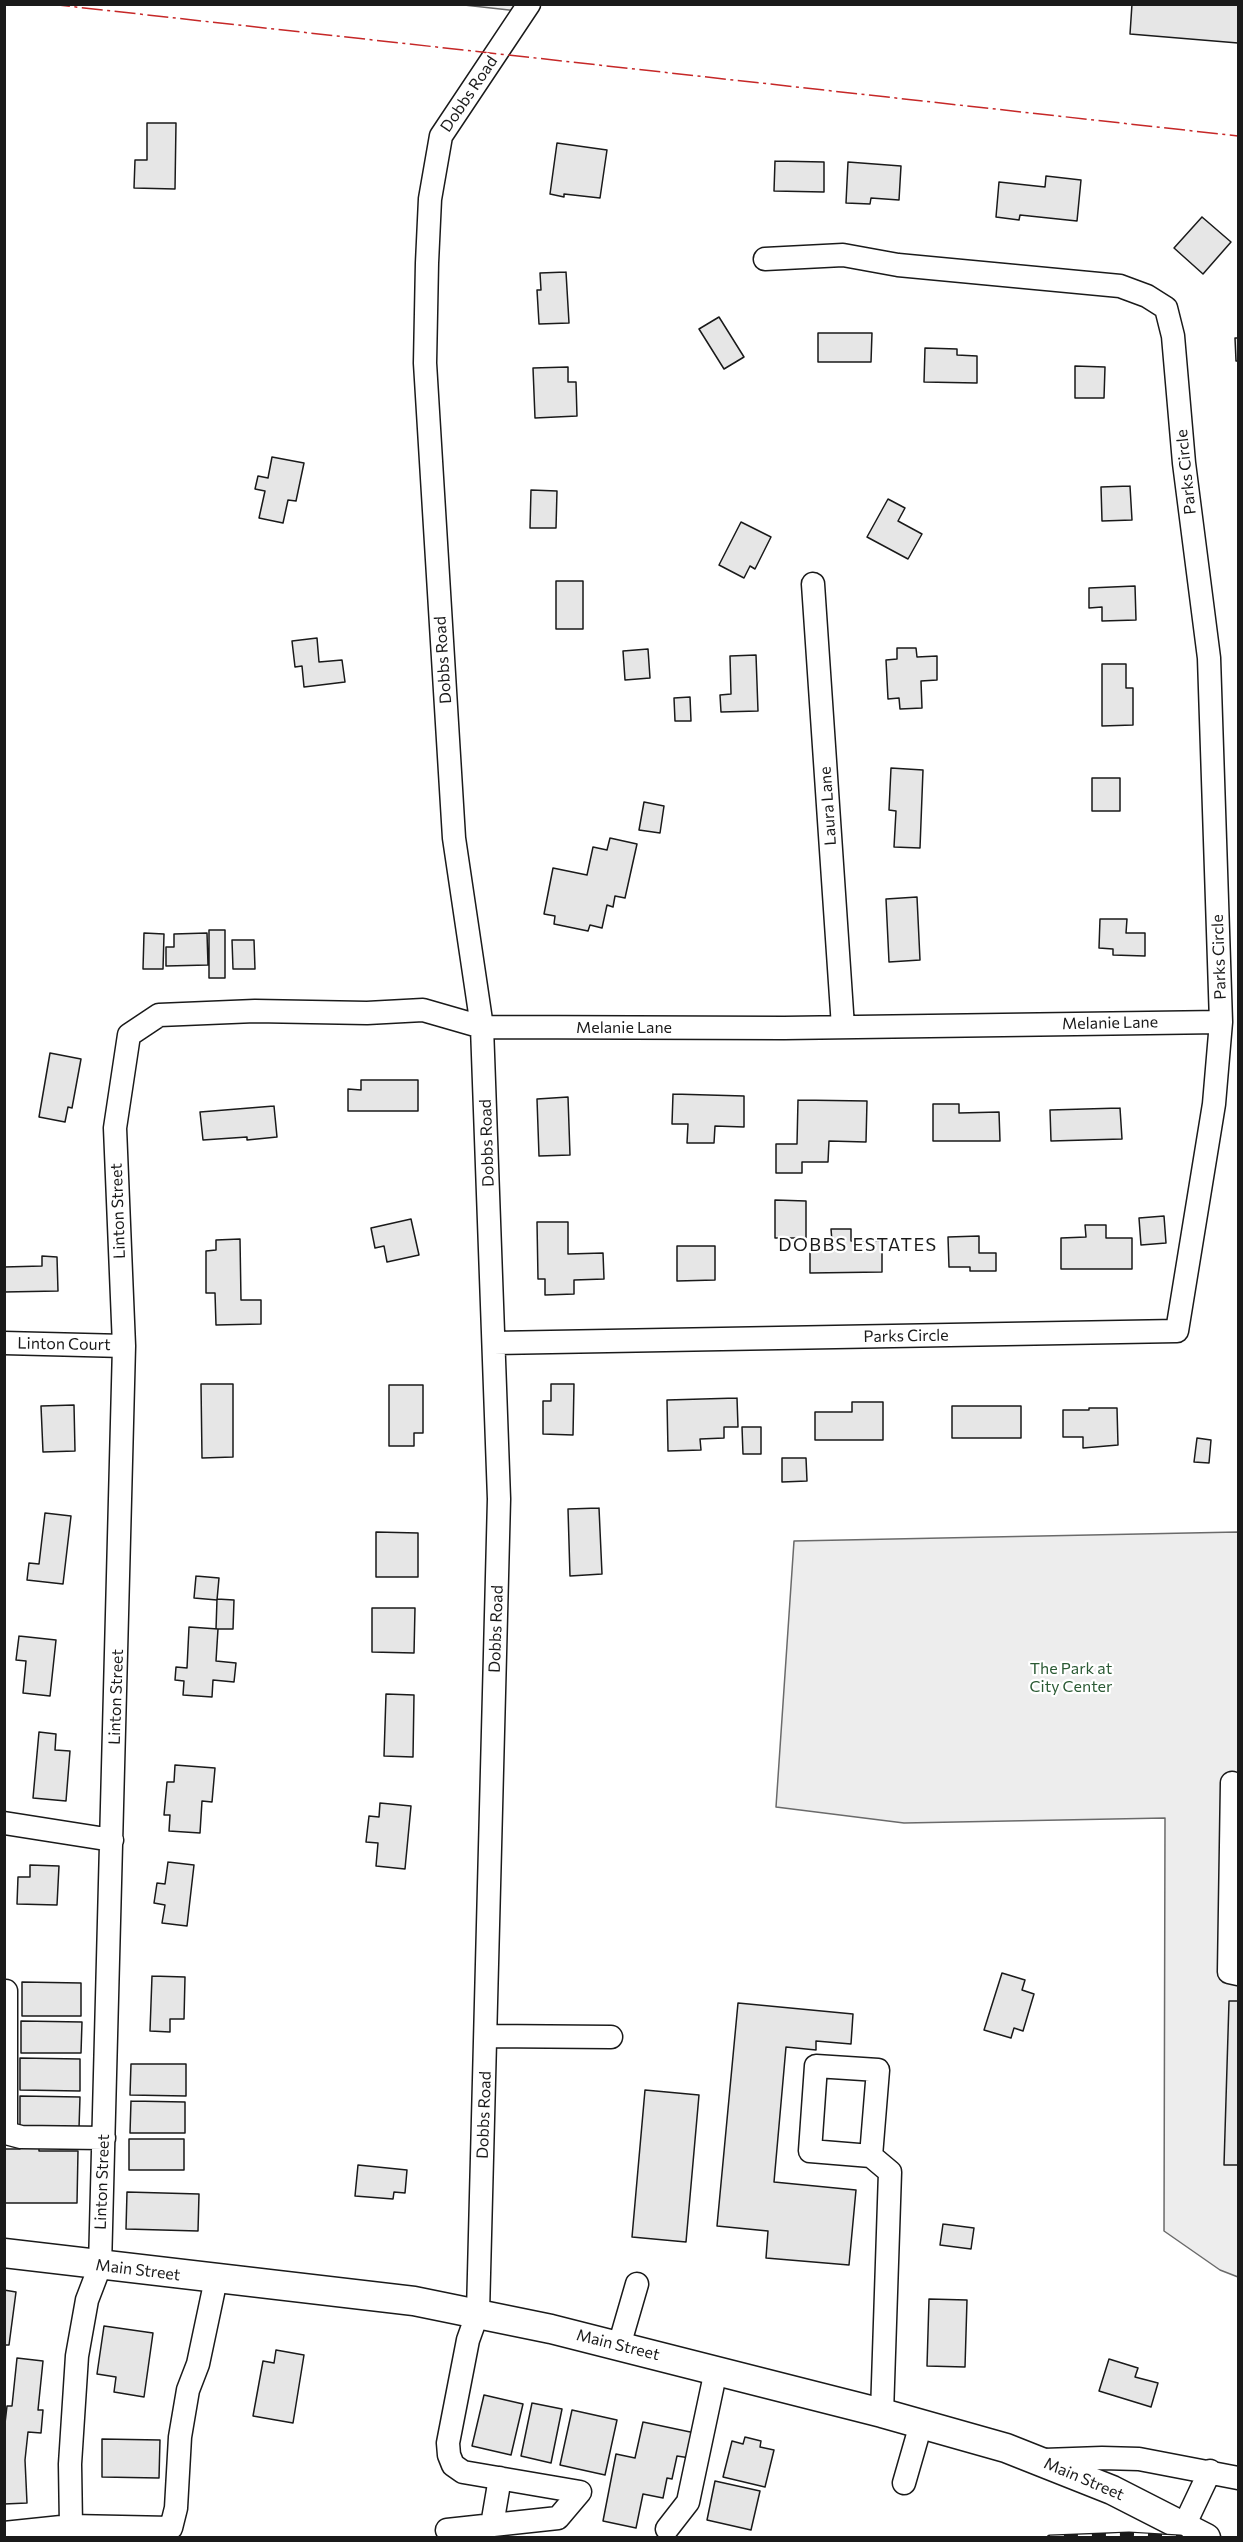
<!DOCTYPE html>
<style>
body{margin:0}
#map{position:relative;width:1243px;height:2542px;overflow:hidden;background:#fff;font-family:Commissioner,sans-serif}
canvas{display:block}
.frame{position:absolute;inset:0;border:6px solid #1a1a1a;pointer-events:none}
</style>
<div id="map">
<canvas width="1243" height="2542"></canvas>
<div class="frame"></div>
</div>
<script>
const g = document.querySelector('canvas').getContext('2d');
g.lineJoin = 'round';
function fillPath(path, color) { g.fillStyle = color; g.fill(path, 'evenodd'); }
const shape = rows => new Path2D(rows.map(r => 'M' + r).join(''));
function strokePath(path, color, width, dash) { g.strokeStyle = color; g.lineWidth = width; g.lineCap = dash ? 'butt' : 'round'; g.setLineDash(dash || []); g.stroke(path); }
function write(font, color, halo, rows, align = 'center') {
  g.font = font + ' Commissioner,sans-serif'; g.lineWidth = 4.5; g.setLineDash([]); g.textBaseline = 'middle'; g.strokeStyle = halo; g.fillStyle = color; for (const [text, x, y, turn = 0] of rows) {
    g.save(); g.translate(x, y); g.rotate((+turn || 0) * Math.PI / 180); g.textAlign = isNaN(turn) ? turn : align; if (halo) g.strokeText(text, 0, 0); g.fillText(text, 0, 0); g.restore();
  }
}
const built = shape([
 [464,5,523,5,518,11,464,5],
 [1238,1532,1238,2277,1220,2270,1164,2231,1165,1818,904,1823,776,1807,794,1541,1238,1532]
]);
fillPath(built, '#ededed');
strokePath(built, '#6a6a6a', 1.5);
const building = shape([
 [1132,4,1238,4,1238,43,1130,34,1132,4],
 [147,123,176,123,175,189,134,188,135,160,147,160,147,123],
 [557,143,607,150,600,198,564,194,564,197,550,194,557,143],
 [775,161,824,162,824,192,774,191,775,161],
 [848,162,901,166,899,200,871,198,870,204,846,203,848,162],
 [1046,176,1081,180,1077,221,1020,215,1019,220,996,217,999,182,1045,187,1046,176],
 [1202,217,1231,242,1203,274,1174,248,1202,217],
 [566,272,569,323,539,324,537,290,541,290,540,273,566,272],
 [719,317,744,357,724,369,699,329,719,317],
 [818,333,872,333,871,362,818,362,818,333],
 [1235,338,1238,338,1238,361,1236,361,1235,338],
 [925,348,957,349,957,355,977,356,977,383,924,382,925,348],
 [1075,366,1105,367,1104,398,1075,398,1075,366],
 [568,367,568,382,576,382,577,416,535,418,533,368,568,367],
 [272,457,304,463,296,501,288,500,283,523,259,518,265,491,255,489,258,476,268,478,272,457],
 [1130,486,1132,520,1102,521,1101,487,1130,486],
 [531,490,557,491,556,528,530,528,531,490],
 [888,499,905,508,898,521,922,534,908,559,867,537,888,499],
 [741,522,771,537,755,569,750,566,744,578,719,565,741,522],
 [556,581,583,581,583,629,556,629,556,581],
 [1135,586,1136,620,1102,621,1102,607,1089,608,1089,588,1135,586],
 [317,638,319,662,342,660,345,682,304,687,302,666,295,667,292,641,317,638],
 [897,648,916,648,917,657,937,656,937,680,921,681,922,708,900,709,899,698,888,699,886,660,897,659,897,648],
 [648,649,650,678,625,680,623,651,648,649],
 [756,655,758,711,721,712,720,695,731,694,730,656,756,655],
 [1102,664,1126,664,1126,688,1133,688,1133,725,1102,726,1102,664],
 [690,697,691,721,675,721,674,698,690,697],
 [891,768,923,770,920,848,894,847,896,811,889,810,891,768],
 [1092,778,1120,778,1120,811,1092,811,1092,778],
 [644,802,664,806,660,833,639,830,644,802],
 [610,838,637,844,625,898,615,896,613,907,607,905,602,928,590,925,588,931,554,924,555,916,544,914,553,868,587,875,593,847,607,850,610,838],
 [917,897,920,960,889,962,886,899,917,897],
 [1100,919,1127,919,1126,933,1145,933,1145,956,1113,955,1113,949,1099,948,1100,919],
 [209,930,225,930,225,978,209,978,209,930],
 [144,933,164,934,163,969,143,969,144,933],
 [207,933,208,965,166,966,166,947,174,947,174,934,207,933],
 [232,940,254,940,255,969,233,969,232,940],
 [50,1053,81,1059,72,1108,68,1107,65,1122,39,1117,50,1053],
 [361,1080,418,1080,418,1111,348,1111,348,1089,361,1090,361,1080],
 [673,1094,744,1096,744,1127,715,1126,714,1143,687,1143,688,1124,672,1124,673,1094],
 [568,1097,570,1155,539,1156,537,1099,568,1097],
 [798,1100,867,1101,866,1142,829,1141,828,1162,802,1162,802,1173,776,1173,776,1144,797,1144,798,1100],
 [933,1104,959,1104,959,1113,999,1112,1000,1141,933,1141,933,1104],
 [274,1106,277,1137,247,1140,247,1137,203,1140,200,1112,274,1106],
 [1120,1108,1122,1139,1051,1141,1050,1110,1120,1108],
 [775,1200,806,1201,806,1238,775,1238,775,1200],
 [1164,1216,1166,1243,1141,1245,1139,1218,1164,1216],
 [411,1219,419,1255,387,1262,384,1246,375,1248,371,1228,411,1219],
 [537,1222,568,1222,568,1254,603,1253,604,1279,574,1280,574,1294,545,1295,545,1279,538,1279,537,1222],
 [1085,1225,1106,1225,1106,1238,1132,1238,1132,1269,1061,1269,1061,1238,1086,1237,1085,1225],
 [831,1229,851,1229,851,1241,882,1241,882,1272,810,1273,810,1241,832,1241,831,1229],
 [979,1236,979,1253,996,1253,996,1271,970,1271,970,1267,949,1267,948,1237,979,1236],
 [240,1239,241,1300,261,1300,261,1324,216,1325,215,1293,206,1293,206,1251,216,1250,216,1240,240,1239],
 [677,1246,715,1246,715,1280,677,1281,677,1246],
 [42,1256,57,1257,58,1291,4,1292,4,1267,42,1266,42,1256],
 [201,1384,233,1384,233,1457,202,1458,201,1384],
 [551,1384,574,1384,573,1435,543,1434,543,1401,551,1401,551,1384],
 [389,1385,423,1385,423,1433,414,1433,414,1446,389,1446,389,1385],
 [737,1398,738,1427,724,1427,724,1438,700,1439,701,1450,668,1451,667,1400,737,1398],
 [852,1402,883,1402,883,1440,815,1440,815,1412,852,1412,852,1402],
 [74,1405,75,1451,43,1452,41,1406,74,1405],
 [952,1406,1021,1406,1021,1438,952,1438,952,1406],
 [1089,1408,1117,1408,1118,1445,1083,1448,1083,1437,1063,1437,1063,1410,1089,1410,1089,1408],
 [742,1427,761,1427,761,1454,743,1454,742,1427],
 [1197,1438,1211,1440,1209,1463,1194,1462,1197,1438],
 [782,1458,806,1458,807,1481,782,1482,782,1458],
 [599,1508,602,1574,570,1576,568,1509,599,1508],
 [45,1513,71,1516,63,1584,27,1580,29,1563,39,1564,45,1513],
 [376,1532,418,1533,418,1577,376,1577,376,1532],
 [196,1576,219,1578,217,1600,194,1598,196,1576],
 [217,1599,234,1600,233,1629,216,1629,217,1599],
 [372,1608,415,1608,414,1653,372,1652,372,1608],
 [189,1627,218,1629,216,1661,236,1663,234,1682,213,1680,212,1697,183,1695,184,1681,175,1680,176,1667,187,1668,189,1627],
 [19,1636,56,1640,50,1696,23,1693,26,1661,16,1660,19,1636],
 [386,1694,414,1695,413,1757,384,1756,386,1694],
 [39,1732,56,1734,55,1750,70,1751,66,1801,33,1798,39,1732],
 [175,1765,215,1768,212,1802,202,1801,200,1833,169,1831,170,1815,164,1815,167,1782,174,1782,175,1765],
 [380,1803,411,1806,405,1869,376,1866,378,1843,366,1842,369,1816,379,1817,380,1803],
 [168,1862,194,1865,187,1926,162,1923,165,1905,154,1903,157,1883,165,1884,168,1862],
 [30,1865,59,1866,57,1905,17,1904,18,1877,30,1877,30,1865],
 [1002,1973,1025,1980,1022,1990,1034,1994,1023,2031,1014,2028,1011,2038,984,2030,1002,1973],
 [152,1976,185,1977,184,2019,170,2019,170,2032,150,2031,152,1976],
 [22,1982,81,1983,81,2016,22,2016,22,1982],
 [1229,2001,1238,2001,1238,2165,1224,2165,1229,2001],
 [738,2003,853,2014,851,2044,816,2041,816,2050,786,2047,774,2182,856,2190,849,2265,766,2258,768,2231,717,2226,738,2003],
 [21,2021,82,2022,81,2053,21,2053,21,2021],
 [20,2058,80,2059,80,2091,20,2090,20,2058],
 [131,2064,186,2064,186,2096,130,2095,131,2064],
 [645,2090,699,2095,686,2242,632,2237,645,2090],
 [20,2096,80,2097,79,2128,20,2127,20,2096],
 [131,2101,185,2102,185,2133,130,2133,131,2101],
 [129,2139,184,2139,184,2170,129,2170,129,2139],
 [20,2143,39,2144,39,2151,78,2151,77,2203,4,2203,4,2149,20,2149,20,2143],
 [358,2165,407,2170,405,2193,394,2192,393,2199,355,2196,358,2165],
 [127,2192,199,2194,198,2231,126,2229,127,2192],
 [943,2224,974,2228,971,2249,940,2245,943,2224],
 [4,2290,16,2292,9,2345,4,2345,4,2290],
 [929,2299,967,2300,965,2367,927,2366,929,2299],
 [104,2326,153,2333,144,2397,114,2392,116,2377,97,2374,104,2326],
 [276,2350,304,2355,293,2423,253,2416,263,2361,274,2363,276,2350],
 [17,2358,43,2361,38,2410,43,2410,41,2433,28,2432,25,2460,27,2503,4,2504,4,2432,7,2406,12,2406,17,2358],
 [1109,2359,1138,2368,1135,2377,1158,2383,1151,2407,1099,2391,1109,2359],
 [484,2395,523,2404,511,2455,472,2446,484,2395],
 [532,2403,562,2409,551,2463,521,2456,532,2403],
 [572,2410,617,2420,605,2475,560,2465,572,2410],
 [643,2422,695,2433,690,2458,677,2456,672,2479,667,2478,663,2498,643,2494,636,2528,603,2521,616,2454,635,2458,643,2422],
 [745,2437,761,2441,760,2447,774,2450,765,2487,723,2477,732,2441,743,2444,745,2437],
 [102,2439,160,2440,159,2478,102,2477,102,2439],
 [715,2481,760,2491,751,2530,707,2520,715,2481]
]);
fillPath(building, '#e6e6e6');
strokePath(building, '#1a1a1a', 1.5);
const minor = shape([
 [813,584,843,1027],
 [4,1343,124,1346],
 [494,1343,1177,1331,1214,1104,1221,1022,1209,658,1184,463,1173,336,1166,308,1147,296,1120,286,898,265,843,255,765,259],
 [1232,1783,1229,1972,1238,1974],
 [4,1823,112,1840],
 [6,1991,6,2133,21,2137,104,2138],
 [486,2036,611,2037],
 [871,2156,878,2070,816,2066,810,2151,871,2156,890,2172,882,2413],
 [619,2346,637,2284],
 [1044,2460,1102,2458,1139,2459,1238,2478],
 [904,2483,921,2424],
 [492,2525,500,2478],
 [71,2526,171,2528,176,2508,180,2437,188,2390,198,2364,216,2279],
 [1184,2526,1210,2471],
 [667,2529,688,2502,716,2370],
 [447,2530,558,2518,580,2492,463,2472,453,2465,449,2455,448,2443,468,2340,478,2312,499,1499,482,1027,454,838,425,363,427,263,430,199,441,136,529,4],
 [4,2533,71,2526,70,2464,77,2356,87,2300,100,2266,124,1346,115,1128,129,1035,159,1015,255,1011,367,1013,423,1010,482,1027,784,1028,1221,1022]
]);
const major = shape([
 [4,2253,414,2301,551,2329,882,2413,1006,2448,1112,2490,1206,2538]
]);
strokePath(minor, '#1a1a1a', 25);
strokePath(major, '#1a1a1a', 31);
strokePath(minor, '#fff', 22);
strokePath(major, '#fff', 28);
const rail = shape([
 [1050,2538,1129,2535,1180,2538]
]);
strokePath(rail, '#1a1a1a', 7);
strokePath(rail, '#fff', 4.5, [14]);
strokePath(shape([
 [49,4,1238,136]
]), '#c62828', 1.5, [21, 4.5, 3, 4.5]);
write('16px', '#1a1a1a', '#fff', [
 ["Dobbs Road",469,94,-56],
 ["Parks Circle",1186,472,-96],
 ["Dobbs Road",443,660,-94],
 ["Laura Lane",828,806,-94],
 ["Parks Circle",1219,957,-92],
 ["Melanie Lane",1110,1023,-1],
 ["Melanie Lane",624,1028],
 ["Dobbs Road",487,1143,-92],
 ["Linton Street",118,1211,-92],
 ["Parks Circle",906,1336,-1],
 ["Linton Court",64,1344,1],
 ["Dobbs Road",496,1629,-88],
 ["Linton Street",116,1697,-88],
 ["Dobbs Road",484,2115,-88],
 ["Linton Street",102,2182,-88],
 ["Main Street",138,2270,7],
 ["Main Street",618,2345,14],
 ["Main Street",1084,2479,23]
]);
write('16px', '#2b5a34', '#fff', [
 ["The Park at",1071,1669],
 ["City Center",1071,1687]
]);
g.letterSpacing = '1.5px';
write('18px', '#1a1a1a', '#fff', [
 ["DOBBS ESTATES",858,1245]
]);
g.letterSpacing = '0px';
</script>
